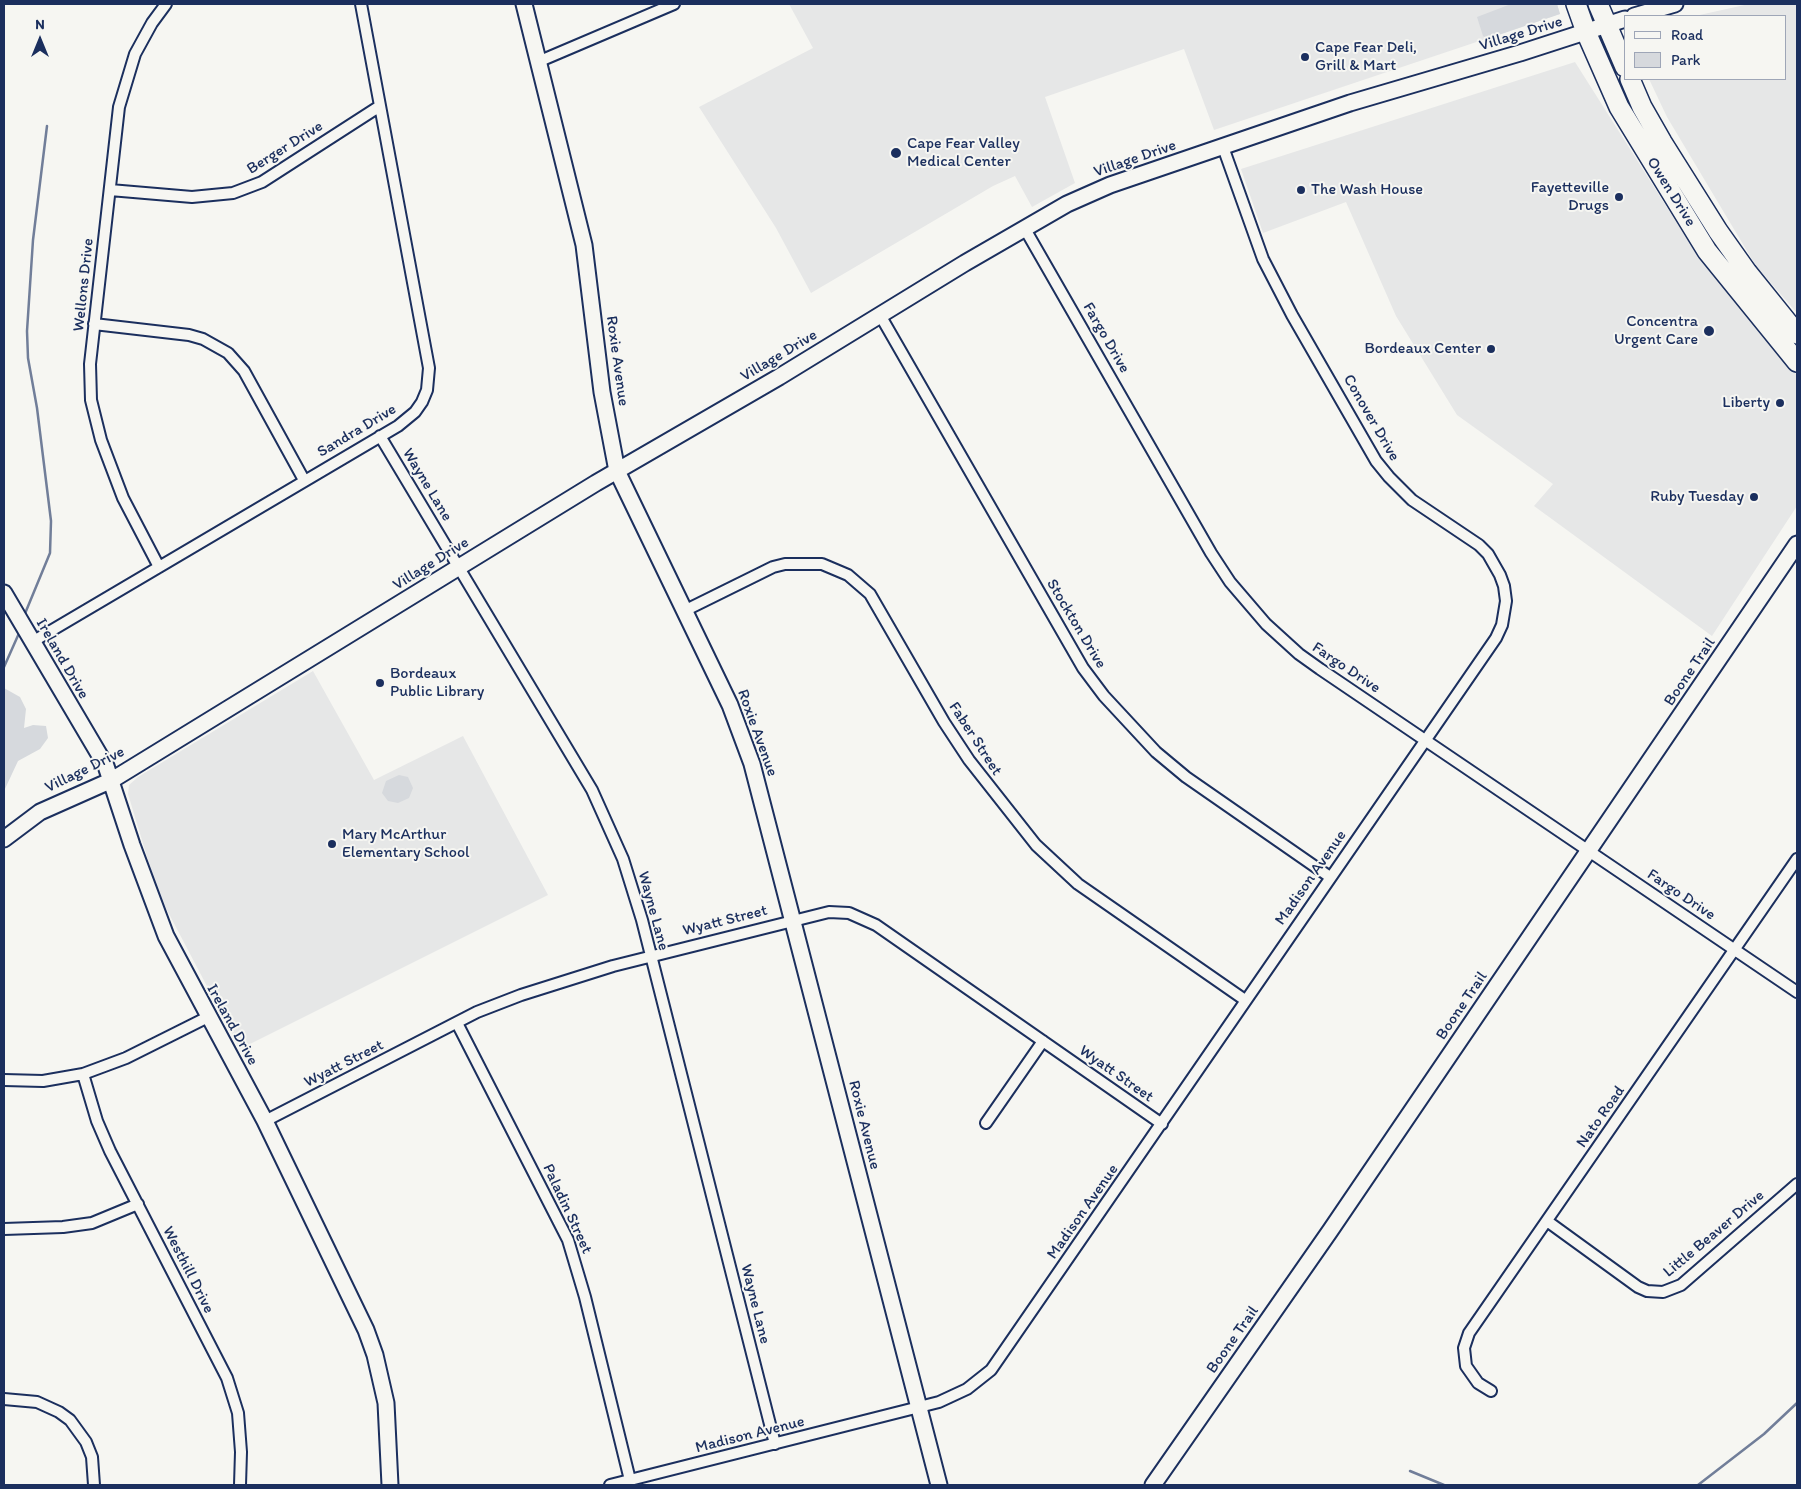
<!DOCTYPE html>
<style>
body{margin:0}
#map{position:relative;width:1801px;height:1489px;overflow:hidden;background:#f6f6f2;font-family:Itim,sans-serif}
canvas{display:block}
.frame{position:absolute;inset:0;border:5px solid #1b2f5e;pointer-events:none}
.legend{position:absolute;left:1624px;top:15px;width:162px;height:65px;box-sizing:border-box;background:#f6f6f2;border:1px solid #9ea6b7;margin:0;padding:6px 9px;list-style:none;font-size:15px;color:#1b2f5e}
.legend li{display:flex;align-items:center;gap:10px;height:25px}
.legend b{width:25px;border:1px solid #9ea6b7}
.north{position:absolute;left:15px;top:15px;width:50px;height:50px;-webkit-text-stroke:4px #f6f6f2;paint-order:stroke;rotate:0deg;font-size:14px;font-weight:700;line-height:20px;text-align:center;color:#1b2f5e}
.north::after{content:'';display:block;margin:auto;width:18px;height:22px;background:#1b2f5e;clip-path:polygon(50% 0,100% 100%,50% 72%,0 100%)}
</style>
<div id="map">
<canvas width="1801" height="1489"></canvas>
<div class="frame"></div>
<ul class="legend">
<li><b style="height:6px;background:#f6f6f2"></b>Road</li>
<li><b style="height:14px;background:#d6d9dd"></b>Park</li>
</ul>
<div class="north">N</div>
</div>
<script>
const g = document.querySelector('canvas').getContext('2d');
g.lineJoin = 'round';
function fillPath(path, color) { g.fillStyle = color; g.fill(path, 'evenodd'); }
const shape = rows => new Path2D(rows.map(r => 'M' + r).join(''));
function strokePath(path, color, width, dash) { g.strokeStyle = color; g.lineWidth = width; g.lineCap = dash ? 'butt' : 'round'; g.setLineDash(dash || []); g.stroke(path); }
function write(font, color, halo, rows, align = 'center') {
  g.font = font + ' Itim,sans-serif'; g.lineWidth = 4; g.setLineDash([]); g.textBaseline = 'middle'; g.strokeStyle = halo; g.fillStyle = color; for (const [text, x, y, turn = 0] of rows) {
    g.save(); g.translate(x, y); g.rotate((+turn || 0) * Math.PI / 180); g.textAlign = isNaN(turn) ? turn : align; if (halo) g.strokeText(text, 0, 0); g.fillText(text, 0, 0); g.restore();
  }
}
fillPath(shape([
 [789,4,1557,4,1560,14,1214,130,1184,49,1045,97,1075,183,1032,207,1015,176,993,186,811,293,776,228,699,107,813,48],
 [1749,4,1797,4,1797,313,1756,266,1667,117,1649,79,1785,79,1785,16,1695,16],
 [1575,62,1699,258,1797,375,1797,506,1712,636,1534,506,1553,484,1457,415,1396,316,1346,202,1263,233,1241,169],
 [313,671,374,780,463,736,548,895,240,1049,158,893,128,794,129,785,138,777]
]), '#e6e7e7');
fillPath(shape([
 [1511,4,1557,4,1560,14,1487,39,1483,36,1477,17],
 [4,688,20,697,26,709,24,728,33,725,46,726,48,738,40,749,18,761,4,791],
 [399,775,408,777,413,788,409,798,398,803,388,801,382,793,386,781]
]), '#d6d9dd');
strokePath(shape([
 [24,616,50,553,51,521,37,408,28,358,27,331,33,240,47,126],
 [4,667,20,631],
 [1410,1471,1444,1485],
 [1698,1485,1764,1434,1797,1403]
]), '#717e99', 2.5);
const street = shape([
 [540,61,674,4],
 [110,190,192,197,233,193,262,182,380,106],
 [1025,229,1211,553,1230,582,1266,624,1299,654,1320,669,1797,992],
 [880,315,1083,668,1104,696,1156,752,1186,777,1330,877],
 [94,324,189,335,203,339,228,353,244,371,304,480],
 [380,436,592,790,623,859,642,920,775,1444],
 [159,567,123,498,101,440,91,400,90,364,119,107,135,54,152,23,166,4],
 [686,610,773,567,785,564,822,564,848,575,870,594,944,722,969,760,1036,845,1078,884,1245,1000],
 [32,642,398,426,415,412,422,402,427,390,429,368,361,4],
 [457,1023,568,1240,585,1297,630,1480],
 [83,1074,97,1121,110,1151,227,1378,238,1413,241,1452,240,1485],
 [4,1080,43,1081,83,1074,126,1058,208,1017],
 [265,1121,477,1012,521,995,613,966,829,912,849,913,876,925,1162,1124],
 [986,1123,1043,1041],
 [1547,1221,1638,1287,1647,1291,1663,1292,1681,1285,1797,1184],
 [4,1229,63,1227,92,1223,138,1204],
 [1491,1391,1478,1383,1466,1366,1464,1348,1469,1333,1797,859],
 [4,1399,37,1402,59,1412,70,1420,86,1442,92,1457,94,1485],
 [610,1485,939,1402,967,1389,991,1370,1496,638,1502,625,1506,601,1504,586,1500,575,1488,554,1479,545,1412,500,1389,477,1376,461,1292,315,1263,259,1223,147]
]);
const secondary = shape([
 [524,4,584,245,602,392,617,471,730,705,752,764,939,1485],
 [1634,16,1675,4],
 [4,593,106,766,132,845,166,936,265,1121,366,1330,375,1355,386,1403,390,1485],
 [4,839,40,812,112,780,596,483,779,377,965,263,1067,204,1110,185,1350,103,1520,53,1625,19],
 [1153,1485,1330,1231,1797,544]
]);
const highway = shape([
 [1576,4,1586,32,1619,107,1707,251,1797,362],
 [1598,4,1625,67],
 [1630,79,1642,107,1662,142,1718,231,1747,272,1797,334]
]);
strokePath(street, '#1b2f5e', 14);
strokePath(secondary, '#1b2f5e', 19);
strokePath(highway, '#1b2f5e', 22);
strokePath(street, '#f6f6f2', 10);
strokePath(secondary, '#f6f6f2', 15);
strokePath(highway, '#f6f6f2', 19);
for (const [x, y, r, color] of [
 [1305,57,5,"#1b2f5e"],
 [896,153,6,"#1b2f5e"],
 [1301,190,5,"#1b2f5e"],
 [1619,197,5,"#1b2f5e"],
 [1709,331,6,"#1b2f5e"],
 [1491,349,5,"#1b2f5e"],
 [1780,403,5,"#1b2f5e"],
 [1754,497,5,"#1b2f5e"],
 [380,683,5,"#1b2f5e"],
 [332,844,5,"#1b2f5e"]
]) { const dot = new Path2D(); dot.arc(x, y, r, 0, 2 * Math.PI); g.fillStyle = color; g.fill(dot); strokePath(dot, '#f6f6f2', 2); }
write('16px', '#1b2f5e', '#f6f6f2', [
 ["Village Drive",1521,34,-17],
 ["Berger Drive",285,148,-32],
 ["Village Drive",1135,159,-19],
 ["Owen Drive",1671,192,58],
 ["Wellons Drive",84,285,-84],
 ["Fargo Drive",1106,338,60],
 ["Village Drive",779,356,-31],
 ["Roxie Avenue",617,361,82],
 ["Conover Drive",1371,418,60],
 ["Sandra Drive",357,431,-31],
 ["Wayne Lane",427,485,59],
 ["Village Drive",431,564,-32],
 ["Stockton Drive",1076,624,59],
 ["Ireland Drive",62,659,60],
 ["Fargo Drive",1346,668,34],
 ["Boone Trail",1690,672,-56],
 ["Roxie Avenue",757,733,70],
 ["Faber Street",975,739,57],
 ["Village Drive",85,770,-26],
 ["Madison Avenue",1311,878,-55],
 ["Fargo Drive",1681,895,34],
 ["Wayne Lane",653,911,75],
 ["Wyatt Street",725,921,-14],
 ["Boone Trail",1462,1006,-56],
 ["Ireland Drive",232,1025,61],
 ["Wyatt Street",344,1064,-27],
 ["Wyatt Street",1116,1074,35],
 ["Nato Road",1601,1117,-55],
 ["Roxie Avenue",864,1125,76],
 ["Paladin Street",567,1209,65],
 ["Madison Avenue",1083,1212,-55],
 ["Little Beaver Drive",1714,1234,-40],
 ["Westhill Drive",188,1270,63],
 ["Wayne Lane",755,1304,76],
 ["Boone Trail",1233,1340,-55],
 ["Madison Avenue",750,1435,-14]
]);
write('16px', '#1b2f5e', '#f6f6f2', [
 ["Cape Fear Deli,",1315,48],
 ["Grill & Mart",1315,66],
 ["Cape Fear Valley",907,144],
 ["Medical Center",907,162],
 ["Fayetteville",1609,188,"right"],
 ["Drugs",1609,206,"right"],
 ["The Wash House",1311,190],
 ["Concentra",1698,322,"right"],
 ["Urgent Care",1698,340,"right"],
 ["Bordeaux Center",1481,349,"right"],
 ["Liberty",1770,403,"right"],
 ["Ruby Tuesday",1744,497,"right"],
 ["Bordeaux",390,674],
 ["Public Library",390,692],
 ["Mary McArthur",342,835],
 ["Elementary School",342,853]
], 'left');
</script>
